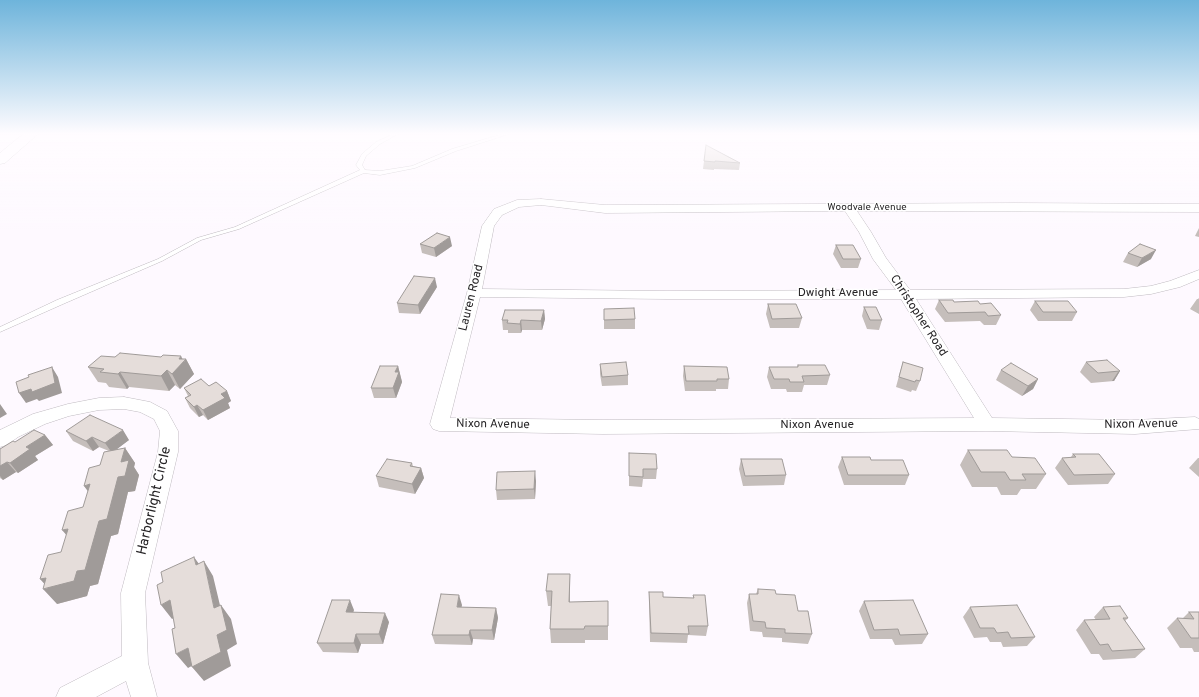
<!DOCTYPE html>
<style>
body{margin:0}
canvas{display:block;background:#fef9ff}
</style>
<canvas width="1199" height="697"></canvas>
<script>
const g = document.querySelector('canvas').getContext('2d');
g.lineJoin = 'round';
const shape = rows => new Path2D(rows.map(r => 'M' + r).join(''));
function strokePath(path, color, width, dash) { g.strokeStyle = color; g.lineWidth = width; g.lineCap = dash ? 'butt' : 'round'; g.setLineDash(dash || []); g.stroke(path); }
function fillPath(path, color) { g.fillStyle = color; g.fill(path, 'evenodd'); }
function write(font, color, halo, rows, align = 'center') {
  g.font = font + ' Overpass,sans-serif'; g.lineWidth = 3; g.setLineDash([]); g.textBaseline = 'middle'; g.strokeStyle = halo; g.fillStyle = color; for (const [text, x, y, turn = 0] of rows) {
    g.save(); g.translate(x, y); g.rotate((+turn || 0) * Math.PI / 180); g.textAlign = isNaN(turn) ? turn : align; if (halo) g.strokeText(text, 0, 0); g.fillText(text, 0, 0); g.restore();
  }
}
const service = shape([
 [393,134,398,134,380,144,366,156,362,165,365,170,380,171,412,166,452,149,502,134,509,134,456,151,415,168,380,175,364,173,239,229,201,240,162,261,63,304,0,332,0,327,57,300,158,259,197,238,235,227,360,170,356,165,362,154,376,142,393,134]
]);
const minor = shape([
 [541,199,605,205,1014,203,1199,204,1199,212,857,211,871,232,886,258,910,290,1124,289,1151,286,1170,281,1199,270,1199,279,1180,287,1151,294,1124,297,916,299,992,418,1135,420,1195,417,1199,419,1199,429,1135,434,987,431,603,434,439,431,433,429,430,424,467,293,482,226,494,209,517,200,541,199],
 [541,205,605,213,845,211,859,232,873,259,896,290,666,291,482,289,494,226,502,215,519,207,541,205],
 [480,297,666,299,901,299,974,418,603,420,450,418,480,297],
 [124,397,150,402,167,411,178,431,178,452,145,593,148,663,157,697,131,697,126,681,96,697,56,697,60,688,122,656,121,593,158,452,160,431,154,419,140,412,124,409,99,410,69,416,45,424,18,437,7,445,0,447,0,430,33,414,68,404,99,398,124,397]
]);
const motorway = shape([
 [23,134,38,134,5,163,0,164,0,153,23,134]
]);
strokePath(service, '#bfbac0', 1);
strokePath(minor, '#bfbac0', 1);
strokePath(motorway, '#bfbac0', 1);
fillPath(service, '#fff');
fillPath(minor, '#fff');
fillPath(motorway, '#fff');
fillPath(shape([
 [706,145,740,163,739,170,714,169,714,170,703,169],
 [1199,228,1199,237,1195,236],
 [420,244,452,246,436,257,422,253],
 [836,245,861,259,858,268,841,268,833,254],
 [1128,253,1151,259,1137,267,1123,262],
 [437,287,420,314,399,313,397,303],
 [1199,298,1199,314,1190,309,1197,299,1198,299],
 [939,300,954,302,980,304,1001,315,996,325,984,325,980,321,945,322,935,309],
 [1035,301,1077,312,1072,321,1038,321,1030,310],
 [768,304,802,318,799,328,770,328,766,314],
 [864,307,882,320,879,330,867,329,862,316],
 [604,309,635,319,635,329,604,329],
 [544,310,545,319,542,330,522,330,521,333,508,333,508,330,503,330,502,320],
 [115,357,186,359,194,374,180,389,175,385,169,391,129,387,127,389,109,387,106,383,98,382,88,367],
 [903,362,920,381,916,391,912,390,911,392,896,387,900,372],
 [1086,362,1120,371,1114,381,1091,383,1080,372],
 [600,364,628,375,628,385,602,386,600,374],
 [798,365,830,375,827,385,804,385,802,392,787,392,786,389,771,389,767,377,769,367,797,367],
 [398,366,402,382,396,398,374,398,371,388],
 [684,366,729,379,728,389,716,389,716,391,685,391,683,376],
 [1001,370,1038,379,1033,389,1022,396,996,380],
 [209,386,227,391,231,401,228,403,230,408,208,420,203,415,199,417,190,408,185,398,188,396,184,388],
 [66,431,129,440,115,450,125,448,135,463,134,467,139,475,135,491,128,492,118,534,111,536,98,584,90,586,87,596,57,604,61,552,83,507,100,465,109,451,99,447,93,451,73,441],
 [45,435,53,445,35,456,38,460,18,473,16,472,3,480,0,478,0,449,15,442],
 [968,450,1012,457,1046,474,1036,489,1021,489,1017,495,1001,495,997,487,972,487,960,465],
 [629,453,657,469,656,479,643,479,642,487,629,486],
 [1073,454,1115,474,1108,484,1068,485,1055,468,1062,458,1071,457],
 [842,457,871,460,909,475,905,485,844,485,838,467],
 [1198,458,1199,458,1199,477,1189,468],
 [741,459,786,475,784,485,743,486,739,469],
 [412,463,413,466,421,468,424,478,415,494,379,487,376,476],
 [536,481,535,499,497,500,496,490],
 [570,574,570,602,608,626,608,640,585,640,585,643,551,643,550,629,551,606,548,606,546,591],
 [758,589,776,594,798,611,812,634,808,644,782,642,782,638,763,637,762,632,750,631,747,603,749,594,756,594],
 [649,592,663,597,693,598,693,595,708,626,706,636,688,635,687,643,650,642,649,602],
 [864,601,928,634,922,644,895,645,892,639,870,639,859,611],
 [462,605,461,607,496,608,498,618,494,640,473,639,472,645,435,644,432,635],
 [970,607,1035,637,1027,646,1003,647,1001,642,990,642,987,637,974,638,963,617],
 [1103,607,1128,618,1125,621,1145,649,1135,658,1103,660,1099,654,1091,654,1076,630,1084,620,1096,620,1094,617],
 [354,610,353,612,389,622,383,644,361,644,358,653,323,652,317,643],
 [1189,612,1199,612,1199,652,1194,652,1192,648,1180,648,1167,628,1177,618,1182,619]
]), '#c5bebb');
fillPath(shape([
 [450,237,452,246,436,257,434,248],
 [1156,250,1151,259,1137,267,1142,258],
 [435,278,437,287,420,314,418,305],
 [544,310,545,319,542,330,541,321],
 [521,320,522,330,521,333,520,324],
 [181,356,184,362,186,359,194,374,180,389,172,374,179,359],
 [398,366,402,382,396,398,393,388,395,372],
 [52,367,58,377,62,393,39,401,37,399,26,403,19,393],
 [167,370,175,385,169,391,161,376],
 [1120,371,1114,381,1112,381,1118,372],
 [120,372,129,387,127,389,118,374],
 [1038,379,1033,389,1022,396,1028,386],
 [227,391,231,401,228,403,230,408,208,420,203,410,221,394],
 [0,404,7,414,0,418],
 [197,405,203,415,199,417,194,407],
 [123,430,129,440,112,453,105,443],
 [45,435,53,445,35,456,38,460,18,473,10,463,26,447],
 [92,437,99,447,93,451,86,441],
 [125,448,135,463,134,467,139,475,135,491,128,492,118,534,111,536,98,584,90,586,87,596,57,604,43,589,48,588,40,579,77,571,99,521,121,462],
 [7,462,16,472,3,480,0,476,0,466],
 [421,468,424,478,415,494,412,484],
 [535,471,536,481,535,499,534,489],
 [90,484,95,501,84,486],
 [68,529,75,545,62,530],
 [194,557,204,571,196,565],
 [204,561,213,576,224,622,214,608],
 [570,574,570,589,569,616,569,602],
 [459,595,462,605,459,617,457,607],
 [170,600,181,615,172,619,161,605],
 [350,600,354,610,350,622,346,612],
 [221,605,231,619,237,644,227,650,231,666,204,681,192,667,217,635],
 [496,608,498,618,494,640,492,630],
 [385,613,389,622,383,644,379,634],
 [470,630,473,639,472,645,469,635],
 [356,634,361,644,358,653,354,643],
 [188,648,199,662,188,668,176,654]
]), '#a09b99');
const building = shape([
 [706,145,740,163,715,161,715,162,704,161,706,145],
 [437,233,450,237,434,248,420,244,437,233],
 [1140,244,1156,250,1142,258,1128,253,1140,244],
 [836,245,853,245,861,259,843,259,836,245],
 [414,276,435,278,418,305,397,303,414,276],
 [939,300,953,300,954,302,978,301,980,304,991,303,1001,315,988,316,985,312,948,313,939,300],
 [1035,301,1068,301,1077,312,1043,312,1035,301],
 [768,304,796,304,802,318,772,319,768,304],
 [864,307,876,307,882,320,870,320,864,307],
 [634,308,635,319,604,320,604,309,634,308],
 [505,310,544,310,541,321,521,320,520,324,507,323,508,320,502,320,505,310],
 [120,353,161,357,163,355,181,356,179,359,186,359,172,374,167,370,161,376,120,372,118,374,100,372,104,369,88,367,101,356,115,357,120,353],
 [1107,360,1120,371,1098,373,1086,362,1107,360],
 [626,362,628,375,602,377,600,364,626,362],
 [903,362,923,368,920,381,916,380,915,382,899,377,903,362],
 [1011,363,1038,379,1028,386,1001,370,1011,363],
 [798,365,825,365,830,375,802,376,804,382,790,382,789,379,774,379,769,367,798,367,798,365],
 [380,366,398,366,395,372,399,372,393,388,371,388,380,366],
 [684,366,727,367,729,379,717,379,717,381,686,381,684,366],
 [52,367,55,383,32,392,31,389,19,393,16,382,29,377,28,375,52,367],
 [201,379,209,386,216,382,227,391,221,394,225,398,203,410,197,405,194,407,185,398,191,395,184,388,201,379],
 [90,415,123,430,105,443,92,437,86,441,66,431,90,415],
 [34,430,45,435,26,447,30,449,10,463,7,462,0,466,0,449,13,441,15,442,34,430],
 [125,448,121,462,129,460,125,476,118,477,107,519,99,521,85,570,77,571,74,581,43,589,46,578,40,579,48,555,61,552,68,529,62,530,68,511,83,507,90,484,84,486,89,468,100,465,104,452,125,448],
 [968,450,1007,450,1012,457,1035,458,1046,474,1022,474,1026,480,1010,480,1005,472,981,472,968,450],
 [629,453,656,454,657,469,643,469,643,477,629,476,629,453],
 [1073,454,1099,454,1115,474,1074,475,1062,458,1076,457,1073,454],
 [842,457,870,457,871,460,903,460,909,475,848,475,842,457],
 [387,459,412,463,410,466,421,468,412,484,376,476,387,459],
 [741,459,782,459,786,475,745,476,741,459],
 [535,471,534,489,496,490,497,472,535,471],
 [194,557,196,565,204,561,214,608,221,605,227,630,217,635,221,652,192,667,188,648,176,654,172,629,175,628,170,600,161,605,157,585,163,582,161,572,194,557],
 [548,574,570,574,569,602,608,601,608,626,585,626,584,629,550,629,552,591,546,591,548,574],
 [758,589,775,590,776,594,795,595,798,611,808,611,812,634,785,633,785,629,766,628,765,622,753,621,749,594,758,594,758,589],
 [649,592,663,592,663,597,694,598,693,595,705,595,708,626,688,626,689,634,651,633,649,592],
 [441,594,459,595,457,607,496,608,492,630,470,630,469,635,432,635,441,594],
 [332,600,350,600,346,612,385,613,379,634,356,634,354,643,317,643,332,600],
 [913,600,928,634,900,635,898,629,874,630,864,601,913,600],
 [1017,605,1035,637,1011,638,1008,632,997,633,994,628,980,628,970,607,1017,605],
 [1120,606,1128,618,1123,618,1145,649,1112,651,1108,644,1100,645,1084,620,1110,619,1103,607,1120,606],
 [1189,612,1199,612,1199,638,1191,638,1177,618,1194,619,1189,612]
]);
fillPath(building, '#e5ddda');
strokePath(building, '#a09b99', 1);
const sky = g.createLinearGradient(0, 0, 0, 231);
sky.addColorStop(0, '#6eb4db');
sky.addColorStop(0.58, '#fffcff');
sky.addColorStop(1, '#fffcff00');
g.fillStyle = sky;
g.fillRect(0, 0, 1199, 231);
write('10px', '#262426', '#fff', [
 ["Woodvale Avenue",867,208]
]);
write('12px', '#262426', '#fff', [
 ["Dwight Avenue",838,294],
 ["Lauren Road",472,298,-76],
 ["Christopher Road",918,316,57],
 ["Nixon Avenue",493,425,1],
 ["Nixon Avenue",1141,425,-1],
 ["Nixon Avenue",817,426]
]);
write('14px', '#262426', '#fff', [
 ["Harborlight Circle",155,501,-77]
]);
</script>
